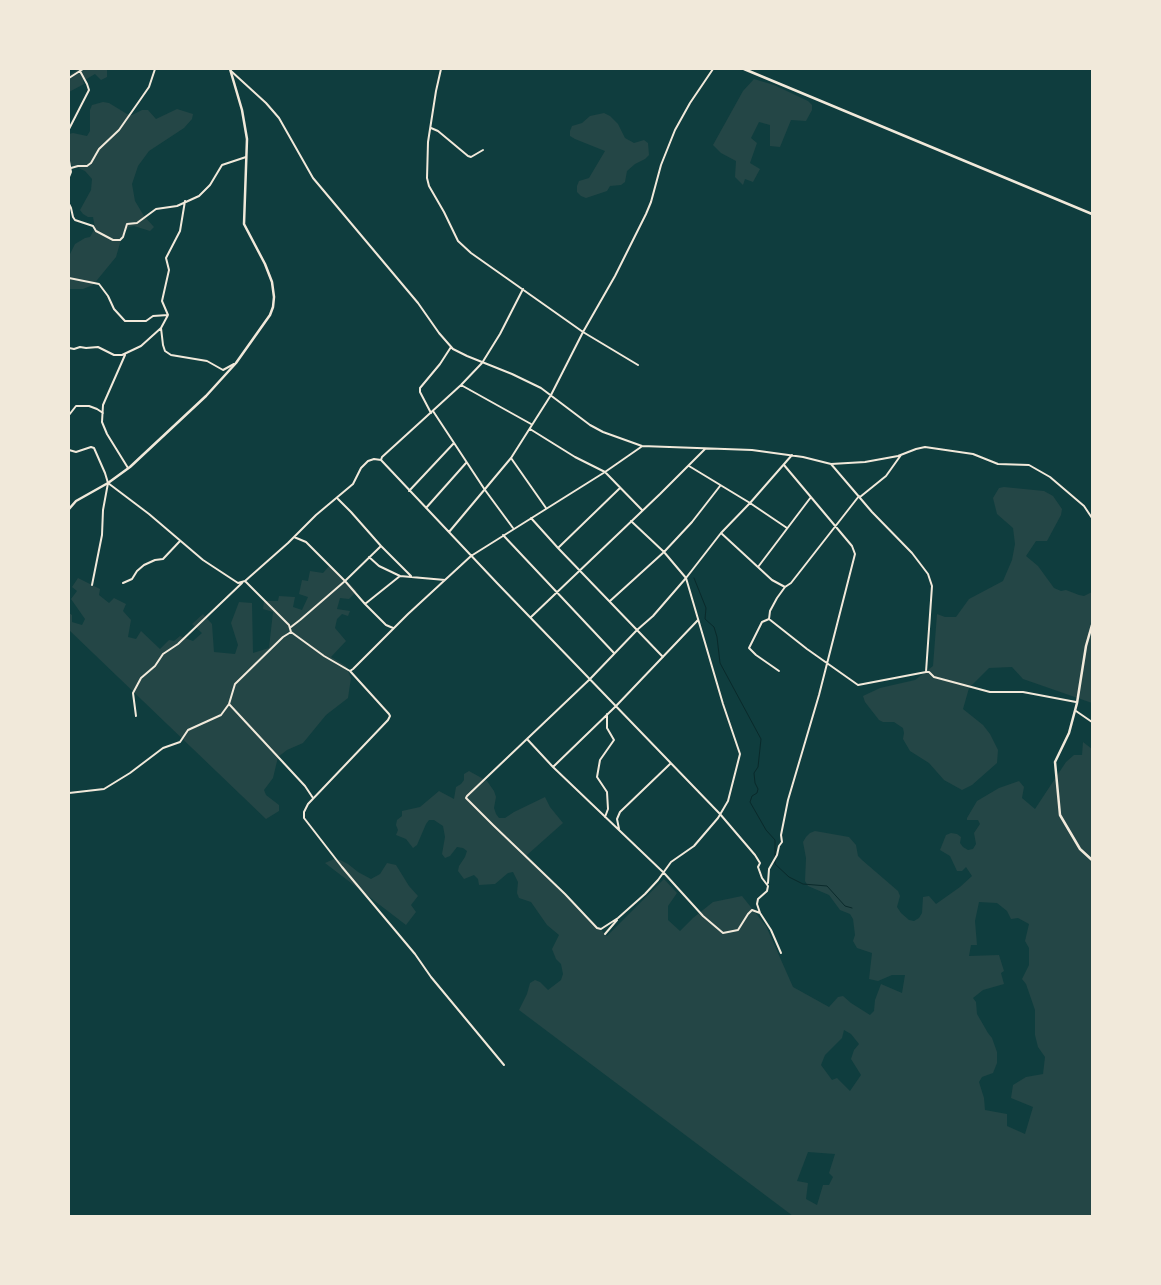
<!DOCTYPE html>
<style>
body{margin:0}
#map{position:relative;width:1161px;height:1285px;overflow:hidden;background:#0f3d3e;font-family:"DejaVu Sans",sans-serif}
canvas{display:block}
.frame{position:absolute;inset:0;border:70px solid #f1e9da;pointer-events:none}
</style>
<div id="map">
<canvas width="1161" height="1285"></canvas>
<div class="frame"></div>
</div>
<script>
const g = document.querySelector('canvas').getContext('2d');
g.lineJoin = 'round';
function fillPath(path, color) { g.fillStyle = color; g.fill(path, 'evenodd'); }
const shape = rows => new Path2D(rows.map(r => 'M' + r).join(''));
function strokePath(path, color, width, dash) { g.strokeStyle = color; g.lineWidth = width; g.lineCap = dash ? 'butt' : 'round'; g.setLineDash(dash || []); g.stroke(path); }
fillPath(shape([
 [75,69,107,69,107,77,101,80,95,74,83,81,84,84,69,92,69,75,76,71],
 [754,79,774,85,808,101,812,105,812,110,806,121,791,120,780,147,770,146,770,125,759,122,751,138,757,143,750,163,760,169,753,182,745,179,743,185,735,177,736,161,721,153,713,145,743,91],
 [103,102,109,103,127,114,132,115,142,110,148,110,156,119,177,109,193,114,192,119,184,128,149,151,138,166,132,184,135,201,144,216,154,227,150,231,134,226,129,227,122,236,116,257,93,285,83,289,69,289,69,256,75,244,85,238,90,237,95,228,93,217,88,217,83,214,80,210,91,190,92,179,85,171,69,164,69,134,73,133,87,136,90,131,90,110,92,105],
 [604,113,610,116,618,124,625,138,634,143,644,140,648,143,649,155,645,159,635,164,627,171,625,182,621,185,610,186,607,191,586,198,581,196,577,192,577,186,579,181,589,178,605,151,575,139,570,136,570,131,572,126,582,123,590,116],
 [1004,487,1044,491,1053,496,1062,509,1061,515,1047,541,1036,541,1026,556,1038,566,1054,588,1061,591,1066,590,1079,595,1084,596,1092,592,1092,703,1023,679,1012,667,989,668,969,688,963,709,983,725,990,734,998,750,997,763,972,785,962,790,944,780,929,763,910,751,903,739,904,733,903,728,894,722,883,722,879,720,865,702,863,696,880,688,915,680,933,666,937,614,945,617,956,617,969,599,1003,581,1012,560,1015,544,1013,528,997,514,993,498,999,488],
 [330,565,357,591,349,599,340,598,337,609,350,611,348,616,342,614,337,619,335,628,346,641,331,657,346,666,351,678,348,698,326,715,303,743,287,750,278,757,273,778,264,790,266,795,279,805,279,811,266,819,69,630,69,613,72,615,72,622,82,625,85,619,71,599,77,591,72,587,78,578,100,589,99,595,109,603,114,598,126,604,123,611,131,620,128,637,136,639,141,631,160,649,169,640,174,641,180,636,193,641,202,633,192,624,203,614,212,624,214,652,235,654,238,645,231,623,239,602,252,603,253,653,269,648,273,612,263,609,264,601,278,601,279,596,295,597,293,607,302,610,308,597,299,594,302,580,308,581,310,571,323,573],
 [1083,742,1092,749,1092,1216,793,1216,519,1010,527,994,530,983,535,980,540,982,548,990,561,980,563,974,561,964,556,959,552,949,559,935,547,925,531,902,519,898,517,893,518,882,513,872,508,873,495,884,479,885,478,879,474,875,464,879,458,871,459,866,465,857,467,851,463,848,457,847,450,856,445,858,442,854,445,837,443,826,434,820,429,820,426,824,417,845,413,848,406,839,396,835,398,830,396,825,397,820,402,816,402,811,420,807,439,791,454,799,456,787,461,784,464,780,464,774,469,771,487,781,494,791,496,797,494,808,496,814,499,818,505,818,514,812,545,797,550,807,563,823,527,855,607,936,664,879,677,893,668,906,668,920,680,931,693,918,713,902,742,896,766,926,793,987,829,1007,838,997,843,996,851,1003,870,1015,874,1011,875,1000,881,984,902,993,905,975,892,975,878,981,869,979,872,953,857,948,853,941,855,935,853,919,850,914,840,910,829,895,808,886,805,881,806,858,803,842,806,837,810,833,815,831,849,837,856,845,858,856,862,860,898,891,900,896,897,907,901,913,909,920,914,921,919,918,922,913,923,897,929,896,936,904,960,887,972,876,966,867,962,871,957,871,950,856,940,850,946,835,951,833,957,834,961,837,960,843,963,847,968,850,973,849,976,844,974,833,980,824,978,820,967,820,967,818,977,801,999,788,1019,781,1024,787,1022,798,1035,809,1066,762,1074,755,1082,755],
 [979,902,997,903,1007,911,1011,919,1018,918,1029,924,1025,941,1029,948,1029,965,1022,979,1026,984,1035,1010,1035,1035,1038,1047,1045,1057,1043,1074,1026,1077,1013,1085,1011,1098,1033,1107,1025,1134,1007,1126,1007,1114,985,1110,984,1098,979,1082,982,1077,993,1073,997,1063,997,1052,992,1038,988,1033,977,1014,976,1002,973,998,983,990,1004,984,1001,973,1004,971,999,955,969,956,971,945,977,945,975,921],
 [844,1030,851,1034,859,1044,854,1050,851,1059,861,1075,850,1091,837,1078,832,1080,821,1065,825,1055,842,1038],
 [808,1152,835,1154,829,1173,833,1177,829,1185,823,1185,817,1205,806,1199,808,1183,797,1181],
 [334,859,340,860,348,864,358,872,371,879,380,874,387,863,396,865,409,886,418,896,411,905,416,912,406,925,325,863]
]), '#244646');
strokePath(shape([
 [694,578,706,608,705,619,714,627,717,637,720,663,761,739,758,767,754,773,755,783,758,789,757,793,752,796,750,802,766,830,775,840,775,864,789,877,803,884,827,886,845,906,852,908]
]), '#0a2a2b', 1);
strokePath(shape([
 [441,69,436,91,428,142,427,178,429,186,444,212,458,241,471,253,583,332,638,365],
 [231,71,266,103,279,118,313,178,418,303,439,333,453,349,467,356,512,374,541,388,590,425,603,432,642,446,752,450,803,457,831,464,872,512,912,553,928,574,932,586,926,672],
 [69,78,83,69],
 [431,128,438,131,468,156,471,157,483,150],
 [69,129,89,90,87,84,80,71],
 [69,161,71,172,69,177],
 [71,168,78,166,87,166,91,163,99,149,119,130,140,100,149,87,155,69],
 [69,204,71,208,73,217,75,220,93,226,96,231,113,240,120,240,123,237,127,224,137,223,156,209,177,206,199,196,210,185,222,165,246,157],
 [69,278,99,284,108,296,114,309,125,321,146,321,153,316,168,315],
 [161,328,163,345,165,351,171,355,207,361,223,370,234,364],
 [69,348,74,349,80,347,86,348,98,347,114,355,122,355,141,346,161,328,168,315,162,301,169,270,166,258,180,231,185,201],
 [125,355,103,405,102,422,107,434,128,468],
 [461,385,531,424],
 [433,411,485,490,513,528],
 [431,413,420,392,420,388,440,364,451,347],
 [69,415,76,406,89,406,97,409,103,413],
 [530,429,575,457,605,472,642,510],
 [69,450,76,452,91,447,94,448,105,473,108,483,103,510,102,535,92,585],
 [511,458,546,508],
 [381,460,382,457,461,385,482,363,500,334,523,289],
 [831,464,865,462,898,456,916,449,925,447,973,454,998,464,1029,465,1050,477,1084,506,1092,518],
 [689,466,750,503,787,528],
 [108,483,149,514,203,560,238,583,245,581,289,625,291,632,324,656,350,671,389,714,390,716,388,720,308,804,304,812,304,818,342,867,415,954,431,977,504,1065],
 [409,491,454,443],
 [859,496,791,583,785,587,777,598,770,611,769,619,807,649,858,685,926,672,929,672,934,677,990,692,1023,692,1076,702],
 [860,497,886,476,901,455],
 [338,499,351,512,381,546,345,581,365,604],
 [426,508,466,463],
 [531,518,558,548,663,657],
 [631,521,664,552,686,578,723,704,740,754,728,801,718,818,694,846,671,862,658,880,645,894,618,918,601,929,597,928,565,894,493,825,466,798,467,796,590,679,637,630,653,616,686,578,721,533,750,503,792,455],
 [449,532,511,458,551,395,583,332,615,276,646,214,651,202,661,165,675,130,690,103,713,69],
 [721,533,772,580,785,587],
 [503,535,614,653],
 [381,546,411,576],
 [558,548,620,488],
 [369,557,379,566,400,576],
 [758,567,811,497],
 [245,581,288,543,316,515,353,484,361,468,368,461,374,459,381,460,497,583,720,814,755,855,760,863,758,867,762,878,768,886,767,891,758,899,757,904,760,913,771,930,781,953],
 [123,583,132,579,137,571,144,565,155,560,163,559,180,541],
 [610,601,664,552,692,522,720,486],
 [531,617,660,494,705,449],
 [769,619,762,622,749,648,756,655,779,671],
 [291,627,300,620,345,581,306,542,294,537],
 [393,628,386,625,365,604,400,576,445,580],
 [350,671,353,669,408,614,471,556,605,472,641,447],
 [229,704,305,786,313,798],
 [1076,711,1092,722],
 [136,716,133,693,141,678,155,666,163,654,178,644,242,583],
 [527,739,553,767,664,873,703,916,723,933,738,930,748,914,752,910,760,913],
 [554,766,616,706,698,620],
 [69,793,104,789,130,773,163,748,180,742,188,730,221,715,229,704,235,684,283,637,291,632],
 [605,817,608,809,607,792,597,777,600,760,614,740,607,728,607,714],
 [619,829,617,819,620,812,670,764],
 [768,883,769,869,777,855,779,846,782,842,781,835,788,800,819,695,855,554,852,546,784,465],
 [605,934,617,920]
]), '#f1e9da', 2);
strokePath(shape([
 [744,69,1092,214],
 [69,509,76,501,108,483,130,467,206,396,236,363,270,315,273,307,274,297,272,282,265,264,244,224,247,139,242,110,230,69],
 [1092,625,1086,646,1077,703,1069,733,1055,762,1060,815,1080,849,1092,860]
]), '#f1e9da', 2.5);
</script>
